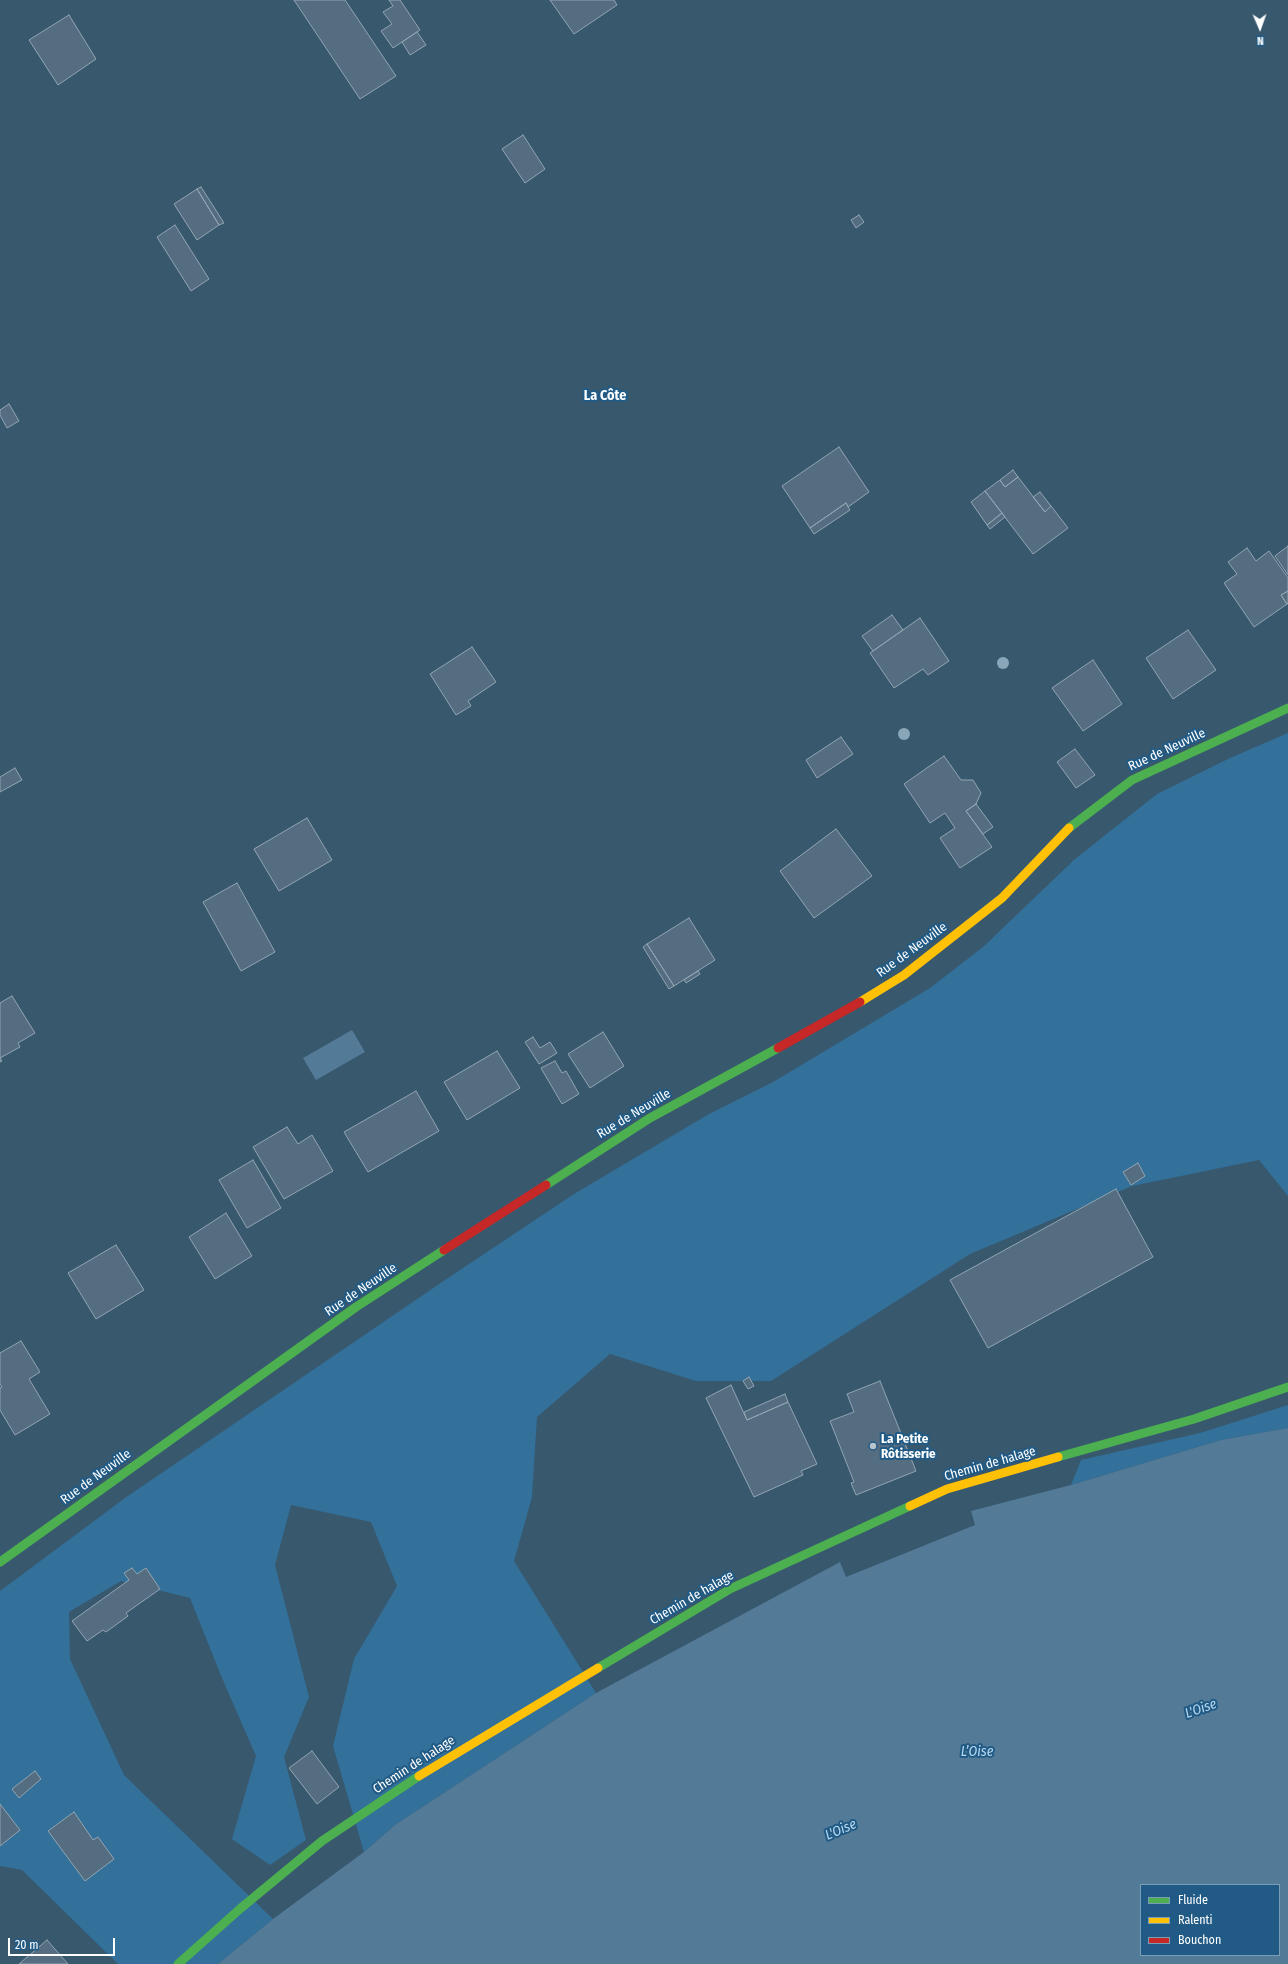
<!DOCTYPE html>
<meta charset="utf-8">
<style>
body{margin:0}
#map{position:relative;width:1288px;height:1964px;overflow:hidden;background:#38586e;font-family:"Fira Sans Condensed",sans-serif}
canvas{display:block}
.legend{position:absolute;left:1140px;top:1884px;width:140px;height:72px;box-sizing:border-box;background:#215b85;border:1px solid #7a9db6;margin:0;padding:5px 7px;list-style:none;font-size:12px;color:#fff}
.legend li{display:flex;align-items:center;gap:8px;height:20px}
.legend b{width:20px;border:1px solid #7a9db6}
.north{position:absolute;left:1240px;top:8px;width:40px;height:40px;-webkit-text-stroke:3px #215b85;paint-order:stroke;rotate:178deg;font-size:11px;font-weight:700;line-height:16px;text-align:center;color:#fff}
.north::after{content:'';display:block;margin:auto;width:14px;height:18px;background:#fff;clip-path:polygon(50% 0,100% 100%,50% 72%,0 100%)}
.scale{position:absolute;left:8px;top:1938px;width:107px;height:18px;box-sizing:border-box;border:2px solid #fff;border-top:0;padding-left:5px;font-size:12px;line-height:14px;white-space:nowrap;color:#fff;-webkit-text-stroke:3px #215b85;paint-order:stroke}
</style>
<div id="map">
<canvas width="1288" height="1964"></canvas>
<ul class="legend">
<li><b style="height:5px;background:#4caf50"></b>Fluide</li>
<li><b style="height:5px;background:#ffc107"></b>Ralenti</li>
<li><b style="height:5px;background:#c62828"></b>Bouchon</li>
</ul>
<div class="north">N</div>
<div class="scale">20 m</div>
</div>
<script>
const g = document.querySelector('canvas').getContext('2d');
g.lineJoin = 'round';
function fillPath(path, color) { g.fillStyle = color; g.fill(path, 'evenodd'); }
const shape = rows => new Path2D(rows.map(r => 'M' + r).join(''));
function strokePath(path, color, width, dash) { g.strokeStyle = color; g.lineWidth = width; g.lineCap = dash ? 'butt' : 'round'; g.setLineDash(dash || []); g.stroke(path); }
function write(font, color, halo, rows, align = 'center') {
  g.font = font + ' "Fira Sans Condensed",sans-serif'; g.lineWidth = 4; g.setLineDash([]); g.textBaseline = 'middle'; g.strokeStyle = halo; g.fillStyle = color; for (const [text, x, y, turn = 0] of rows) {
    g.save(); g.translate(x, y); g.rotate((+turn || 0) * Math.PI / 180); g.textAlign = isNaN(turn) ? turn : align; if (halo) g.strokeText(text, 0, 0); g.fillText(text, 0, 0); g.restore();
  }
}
fillPath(shape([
 [1288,733,1288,1196,1259,1160,1132,1186,970,1254,771,1381,696,1381,610,1354,537,1417,532,1497,514,1561,596,1693,395,1825,364,1852,333,1746,354,1659,397,1586,371,1522,291,1505,275,1565,309,1697,284,1757,306,1840,270,1865,232,1839,256,1756,222,1678,190,1598,121,1581,69,1612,70,1659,124,1775,273,1919,218,1964,118,1964,22,1870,0,1866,0,1591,125,1498,448,1278,574,1194,709,1114,773,1082,930,988,983,947,1075,859,1157,794,1230,758],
 [1288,1405,1288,1428,1221,1440,1071,1485,1081,1460,1200,1433]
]), '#33709a');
fillPath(shape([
 [352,1030,365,1052,316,1080,303,1058],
 [1288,1428,1288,1964,218,1964,273,1919,364,1852,395,1825,596,1693,840,1562,846,1577,975,1525,971,1511,1071,1485,1221,1440],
 [1141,1885,1279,1885,1279,1955,1141,1955]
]), '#537b98');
const building = shape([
 [294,0,345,0,396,76,360,99,294,0],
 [389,0,400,0,420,30,393,48,381,31,392,24,383,12,393,6,389,0],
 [550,0,614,0,617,5,574,34,550,0],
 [69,15,96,59,58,85,29,40,69,15],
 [417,32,426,45,410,55,402,42,417,32],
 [523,135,545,169,525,183,502,149,523,135],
 [201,187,224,223,219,225,197,189,201,187],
 [197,189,219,225,197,240,174,204,197,189],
 [859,215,864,222,856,228,851,220,859,215],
 [175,225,209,279,191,291,157,237,175,225],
 [9,404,19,421,7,428,0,415,0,410,9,404],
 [839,447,869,492,848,507,846,503,810,528,782,486,839,447],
 [1013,470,1018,477,1005,487,1000,480,1013,470],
 [1018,477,1045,512,1051,506,1068,528,1033,554,985,491,1000,480,1005,487,1018,477],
 [985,491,1002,513,987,525,971,502,985,491],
 [1040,492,1051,506,1045,512,1033,497,1040,492],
 [846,503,850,510,814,534,810,528,846,503],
 [1002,513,1005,517,990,529,987,525,1002,513],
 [1288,546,1288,575,1275,556,1288,546],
 [1247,548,1256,561,1269,551,1288,578,1288,591,1281,595,1287,604,1254,627,1224,583,1237,574,1228,562,1247,548],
 [1288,591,1288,604,1287,604,1281,595,1288,591],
 [892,615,903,630,873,651,862,636,892,615],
 [920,618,949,661,928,675,923,669,894,688,870,653,920,618],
 [1188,630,1216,670,1173,699,1146,658,1188,630],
 [472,647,496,682,468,701,471,706,456,715,430,674,472,647],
 [1093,660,1122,704,1083,731,1052,688,1093,660],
 [841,737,853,754,817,778,806,760,841,737],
 [1075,749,1095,775,1076,788,1057,762,1075,749],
 [944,756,961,780,973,780,981,793,976,804,966,811,992,847,960,868,940,838,955,828,945,813,930,823,904,784,944,756],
 [15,768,22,780,0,792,0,777,15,768],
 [976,804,993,827,983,834,966,811,976,804],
 [307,818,332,860,279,891,254,849,307,818],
 [836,829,872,876,814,918,780,871,836,829],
 [237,883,275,952,241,971,203,902,237,883],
 [689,918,715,960,674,986,647,944,689,918],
 [647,944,674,986,669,989,643,947,647,944],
 [698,971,700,974,686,983,684,980,698,971],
 [12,996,35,1033,18,1043,20,1047,0,1058,2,1061,0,1062,0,1003,12,996],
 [603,1032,624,1066,590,1088,568,1054,603,1032],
 [533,1037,540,1048,550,1042,557,1053,539,1064,525,1042,533,1037],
 [497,1051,520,1088,467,1120,444,1082,497,1051],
 [555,1061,562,1073,566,1071,579,1094,562,1104,541,1068,555,1061],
 [416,1091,439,1131,368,1172,344,1132,416,1091],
 [287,1127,298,1144,312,1135,333,1171,284,1199,253,1147,287,1127],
 [253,1160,281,1208,247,1228,219,1180,253,1160],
 [1138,1163,1145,1176,1131,1185,1123,1172,1138,1163],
 [1116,1189,1153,1257,988,1348,950,1280,1116,1189],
 [226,1213,252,1256,215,1279,189,1237,226,1213],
 [116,1245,144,1290,96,1319,68,1273,116,1245],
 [21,1341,40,1372,29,1379,50,1414,15,1435,0,1410,0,1388,2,1387,0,1384,0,1353,21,1341],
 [749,1377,754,1386,748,1389,743,1381,749,1377],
 [880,1381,916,1471,856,1495,851,1483,854,1482,830,1421,854,1412,847,1394,880,1381],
 [731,1385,747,1420,788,1402,817,1464,801,1471,803,1475,754,1497,706,1398,731,1385],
 [785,1394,788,1402,747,1420,744,1412,785,1394],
 [132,1568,137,1574,146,1568,160,1589,126,1613,128,1616,106,1632,103,1630,87,1641,72,1621,129,1580,124,1573,132,1568],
 [312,1751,339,1787,317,1804,289,1768,312,1751],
 [35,1771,41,1779,19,1798,12,1789,35,1771],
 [0,1804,20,1830,0,1846,0,1804],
 [74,1812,93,1840,98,1837,114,1859,85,1881,48,1831,74,1812],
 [47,1940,68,1964,19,1964,47,1940]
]);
fillPath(building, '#546d80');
strokePath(building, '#92a5b2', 1);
strokePath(shape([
 [1069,828,1132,780,1288,708],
 [546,1185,650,1118,778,1048],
 [1058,1457,1194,1419,1288,1387],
 [0,1562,356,1307,444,1250],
 [598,1668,730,1589,910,1506],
 [178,1964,241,1908,322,1841,419,1776]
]), '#4caf50', 9);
strokePath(shape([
 [860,1002,904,975,1002,898,1069,828],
 [910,1506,947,1489,1058,1457],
 [419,1776,598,1668]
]), '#ffc107', 9);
strokePath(shape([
 [778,1048,860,1002],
 [444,1250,546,1185]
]), '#c62828', 9);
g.fillStyle = '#8aa7b9';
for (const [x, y] of [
 [1003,663],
 [904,734]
]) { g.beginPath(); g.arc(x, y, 6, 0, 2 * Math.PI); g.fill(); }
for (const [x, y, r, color] of [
 [873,1446,4,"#b9c5cc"]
]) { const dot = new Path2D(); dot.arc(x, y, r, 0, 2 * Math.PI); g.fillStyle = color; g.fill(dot); strokePath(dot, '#215b85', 1.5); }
write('13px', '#fff', '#215b85', [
 ["Rue de Neuville",1167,750,-25],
 ["Rue de Neuville",912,950,-36],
 ["Rue de Neuville",634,1114,-31],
 ["Rue de Neuville",361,1290,-34],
 ["Chemin de halage",990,1464,-16],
 ["Rue de Neuville",96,1477,-36],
 ["Chemin de halage",692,1598,-30],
 ["Chemin de halage",414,1765,-33]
]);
write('bold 13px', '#fff', '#215b85', [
 ["La Petite",881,1439],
 ["Rôtisserie",881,1454]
], 'left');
write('bold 14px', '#fff', '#215b85', [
 ["La Côte",605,396]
]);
write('italic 14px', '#b6d9f1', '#215b85', [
 ["L'Oise",1201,1709,-20],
 ["L’Oise",977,1752],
 ["L'Oise",841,1830,-23]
]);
</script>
